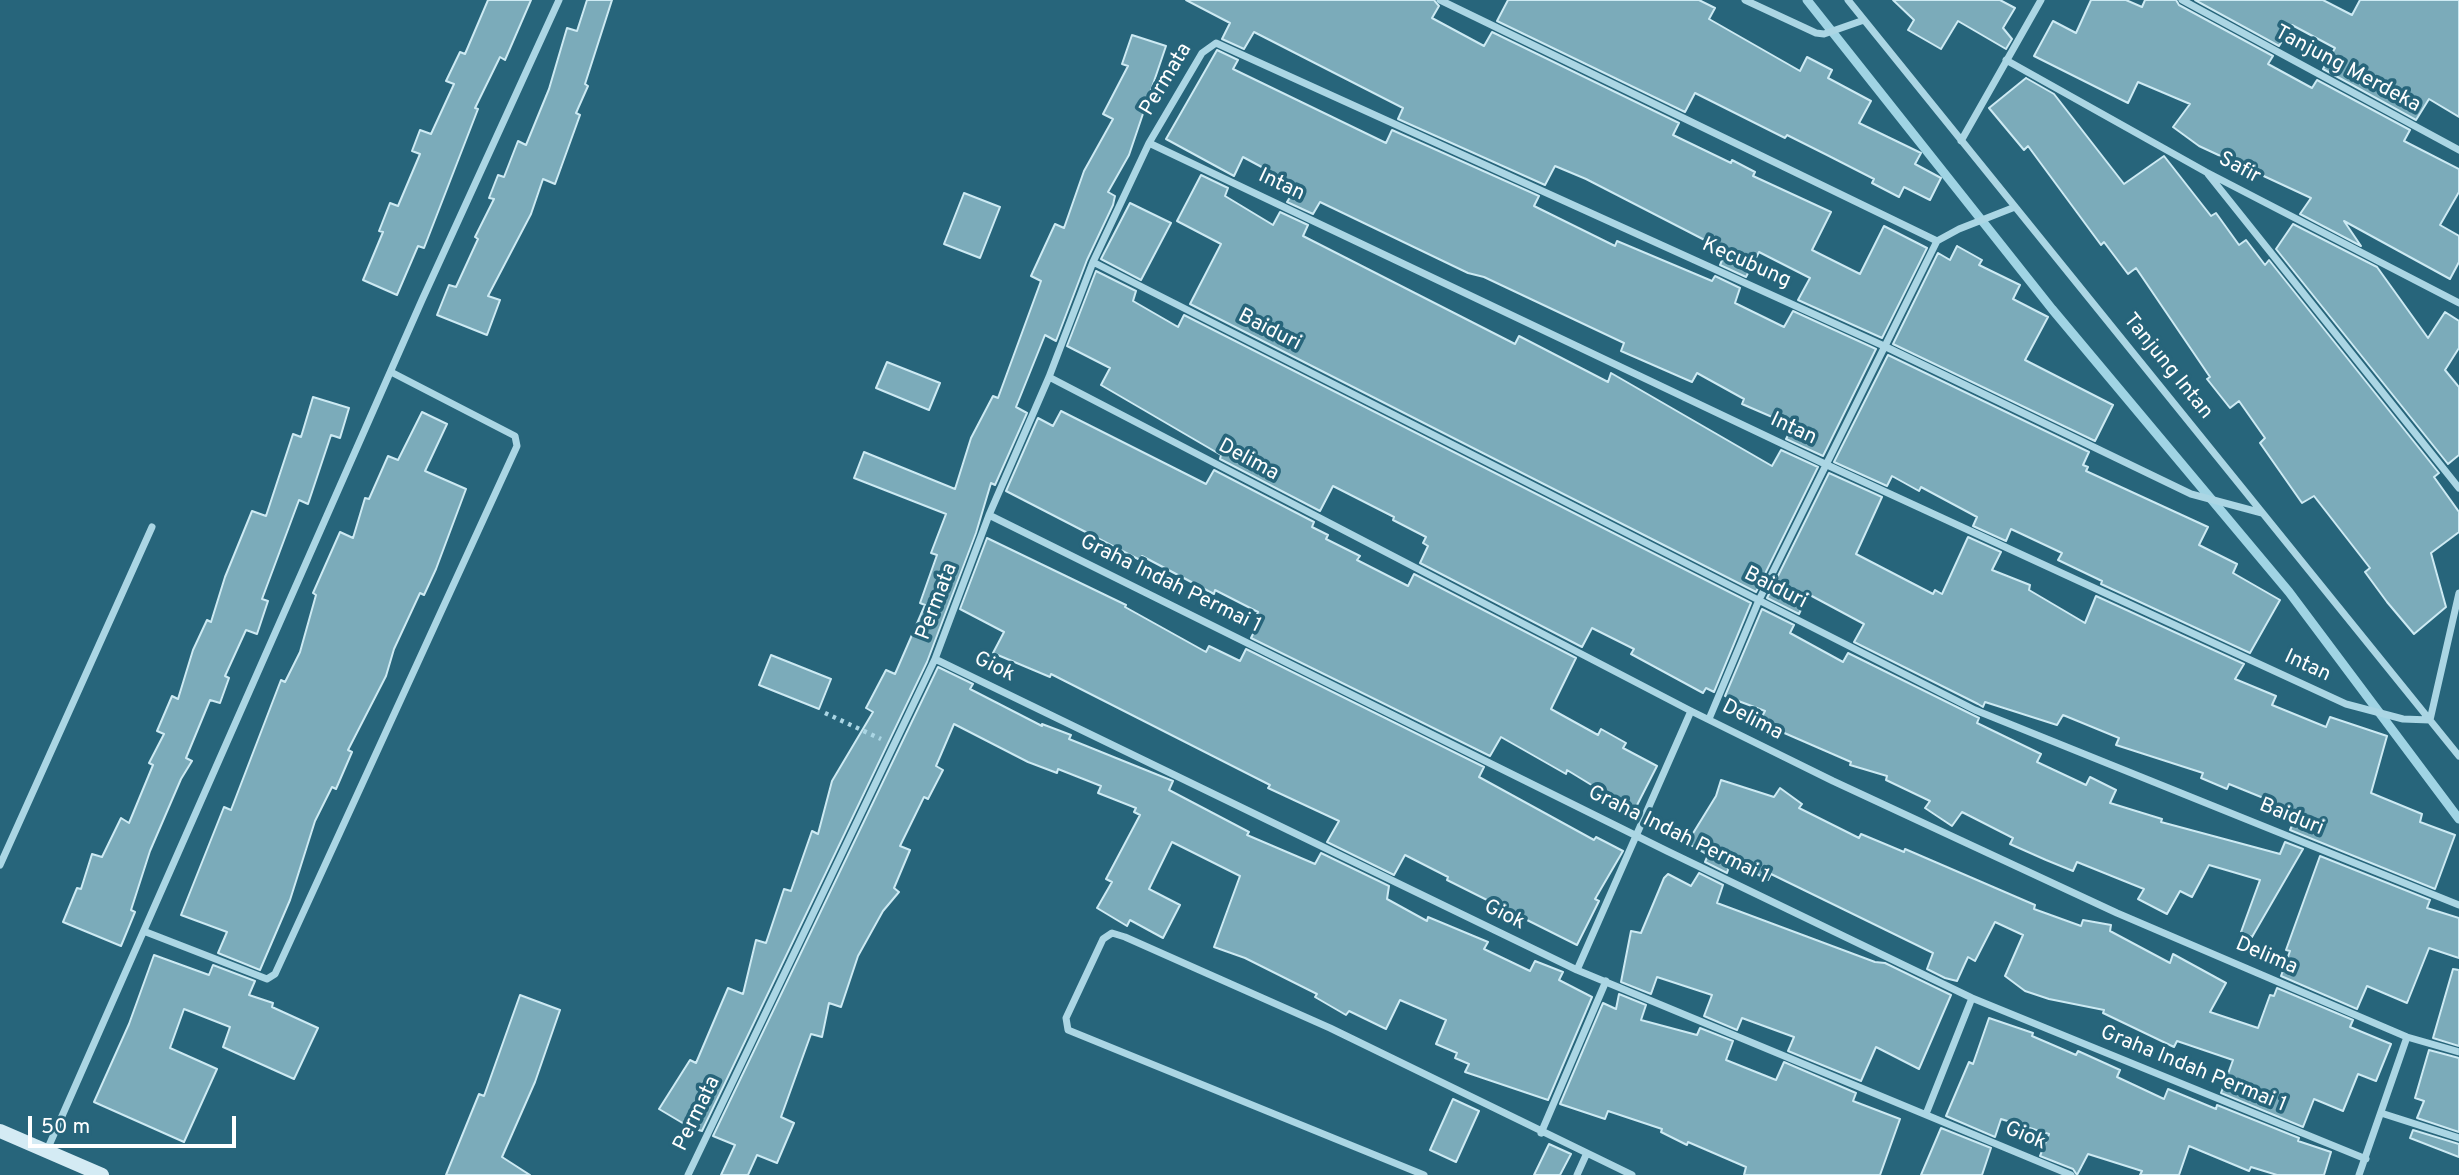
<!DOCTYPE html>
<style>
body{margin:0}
#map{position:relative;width:2459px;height:1175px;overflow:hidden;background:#27657b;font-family:Overpass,sans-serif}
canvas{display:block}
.scale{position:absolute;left:28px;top:1116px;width:208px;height:32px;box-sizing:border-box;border:4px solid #fff;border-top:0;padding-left:9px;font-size:21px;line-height:24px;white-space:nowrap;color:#fff;-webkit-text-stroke:5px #27657b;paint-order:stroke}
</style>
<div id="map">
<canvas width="2459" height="1175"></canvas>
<div class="scale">50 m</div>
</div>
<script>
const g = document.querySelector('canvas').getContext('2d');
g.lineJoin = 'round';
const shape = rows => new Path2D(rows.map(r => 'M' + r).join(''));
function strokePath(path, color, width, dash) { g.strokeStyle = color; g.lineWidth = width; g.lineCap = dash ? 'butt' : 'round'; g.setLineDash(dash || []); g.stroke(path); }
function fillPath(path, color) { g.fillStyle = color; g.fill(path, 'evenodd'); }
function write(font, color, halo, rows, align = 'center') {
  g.font = font + ' Overpass,sans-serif'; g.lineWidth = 7; g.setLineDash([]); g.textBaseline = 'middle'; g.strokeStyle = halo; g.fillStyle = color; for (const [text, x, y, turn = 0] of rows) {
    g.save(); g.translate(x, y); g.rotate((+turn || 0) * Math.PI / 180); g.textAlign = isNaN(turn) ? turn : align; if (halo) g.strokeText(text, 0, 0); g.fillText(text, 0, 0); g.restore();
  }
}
strokePath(shape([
 [1807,0,2052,309,2289,592,2459,819]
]), '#a0d4e4', 9);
const building = shape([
 [488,0,531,0,505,60,500,57,475,108,478,109,424,248,418,246,397,295,363,280,383,232,379,231,390,203,398,206,420,154,412,151,420,130,431,134,454,84,446,81,460,52,465,54,488,0],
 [587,0,612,0,585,84,588,86,576,113,580,115,555,184,543,179,531,214,488,296,500,300,487,335,437,315,449,285,456,287,478,239,475,237,494,199,489,198,498,175,504,177,518,141,526,145,549,89,567,28,577,31,587,0],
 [1186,0,1434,0,1439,6,1432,18,1484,46,1492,32,1679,123,1673,135,1731,163,1732,160,1755,172,1753,176,1831,212,1812,250,1860,274,1884,226,1927,248,1882,338,1798,300,1810,278,1759,252,1746,277,1720,265,1726,251,1586,179,1555,166,1545,185,1398,119,1403,108,1254,32,1244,49,1222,39,1230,23,1186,0],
 [1508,0,1699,0,1715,8,1709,19,1800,71,1807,57,1832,70,1828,78,1871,101,1859,123,1921,153,1915,164,1941,178,1930,200,1904,187,1899,197,1872,183,1874,179,1827,155,1787,135,1785,138,1695,93,1685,112,1497,21,1508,0],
 [1893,0,2000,0,2015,8,2003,28,2012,39,2006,49,1958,21,1941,49,1908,30,1914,20,1893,0],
 [2091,0,2126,0,2142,7,2145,0,2176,0,2179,5,2273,56,2268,64,2312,88,2317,80,2410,130,2404,141,2459,169,2459,192,2440,225,2459,236,2459,262,2450,279,2344,221,2361,246,2300,214,2311,198,2199,146,2173,127,2190,104,2138,82,2128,103,2034,56,2053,21,2076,33,2091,0],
 [2195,0,2323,0,2352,15,2360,0,2459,0,2459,117,2429,99,2416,120,2323,69,2335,48,2292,25,2279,46,2195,0],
 [1132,35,1166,46,1129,155,1108,192,1115,196,1113,205,1087,260,1056,341,1045,335,1016,407,1027,413,995,485,991,483,976,533,927,662,702,1131,691,1128,659,1109,690,1060,696,1063,728,988,743,994,756,940,766,943,784,889,791,891,812,831,818,834,832,781,873,712,866,708,886,670,895,674,925,605,920,603,937,555,931,553,946,514,854,478,864,452,955,489,971,438,993,396,998,398,1041,281,1031,276,1055,224,1064,228,1084,171,1113,119,1103,114,1128,66,1122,64,1132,35],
 [1217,50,1238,60,1233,69,1386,143,1392,130,1539,196,1534,206,1615,246,1617,241,1712,281,1715,276,1740,288,1735,303,1784,327,1793,311,1876,349,1823,456,1786,439,1793,426,1742,404,1744,399,1697,373,1692,382,1621,351,1624,343,1484,277,1468,273,1320,202,1313,214,1287,202,1297,186,1243,157,1234,176,1166,139,1217,50],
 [2026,78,2054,94,2124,184,2164,156,2211,216,2216,213,2239,245,2246,240,2265,265,2269,260,2439,473,2434,477,2459,512,2459,532,2431,553,2446,607,2414,634,2387,602,2365,572,2370,568,2314,496,2302,503,2260,443,2265,438,2239,401,2230,408,2207,379,2210,377,2136,268,2128,274,2104,242,2101,245,2028,146,2024,150,1989,108,2026,78],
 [1201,175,1228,188,1225,196,1273,225,1280,212,1308,225,1303,236,1515,344,1519,336,1608,382,1611,373,1772,466,1781,450,1818,467,1756,592,1190,304,1221,244,1177,221,1201,175],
 [964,193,1000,207,980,258,944,244,964,193],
 [1130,203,1171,223,1141,280,1101,259,1130,203],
 [2293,224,2377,267,2428,338,2445,312,2459,321,2459,348,2445,370,2459,387,2459,455,2448,464,2276,249,2293,224],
 [1957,246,1982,260,1979,265,2020,285,2013,299,2048,317,2025,360,2113,405,2095,441,1893,344,1938,253,1950,260,1957,246],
 [1096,271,1136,291,1133,301,1178,327,1184,315,1751,603,1714,692,1706,688,1703,693,1631,654,1634,649,1592,628,1582,647,1420,563,1428,546,1423,543,1426,537,1393,520,1394,517,1333,486,1320,511,1220,459,1221,455,1101,385,1110,368,1067,346,1096,271],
 [1888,355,2089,452,2083,465,2088,467,2086,471,2208,527,2199,545,2237,564,2233,573,2280,600,2250,653,2101,584,2102,581,2058,560,2062,553,2011,529,2006,541,1973,526,1977,517,1921,487,1919,491,1892,476,1887,486,1834,462,1888,355],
 [887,362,940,383,929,410,876,388,887,362],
 [313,397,349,408,340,438,331,435,308,504,299,500,262,599,268,601,257,634,246,630,225,676,229,678,220,703,210,700,186,758,192,761,181,779,150,851,131,910,135,912,121,946,63,922,77,888,81,889,92,854,102,857,121,818,129,823,153,765,149,763,164,734,157,731,172,696,178,699,193,650,207,620,211,622,225,577,252,511,266,516,293,434,301,437,313,397],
 [1061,411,1206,484,1214,470,1314,522,1312,527,1328,535,1326,539,1360,556,1357,560,1408,586,1414,574,1576,658,1551,709,1598,735,1601,729,1626,743,1623,748,1657,766,1634,811,1567,770,1566,774,1501,737,1490,756,1251,638,1261,618,1256,616,1258,612,1215,590,1214,594,1142,556,1140,560,1006,491,1038,418,1053,426,1061,411],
 [422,412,447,424,425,471,466,489,436,569,424,595,420,593,394,649,386,676,348,750,352,752,336,789,332,787,315,821,290,900,260,970,218,953,227,932,181,915,224,807,231,810,281,680,285,682,300,652,316,595,313,593,340,532,353,538,365,498,369,499,388,456,398,460,422,412],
 [1829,473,1882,497,1856,554,1933,594,1935,590,1942,594,1968,537,2001,552,1992,570,2030,585,2029,590,2085,623,2096,596,2244,664,2235,679,2276,696,2272,705,2326,727,2330,717,2387,736,2371,793,2422,814,2420,822,2455,835,2435,889,2290,830,2298,812,2229,784,2227,789,2201,778,2203,773,2116,745,2119,738,2063,715,2057,725,1985,702,1983,707,1978,704,1854,642,1864,624,1808,594,1799,614,1767,598,1829,473],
 [987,538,1126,605,1125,607,1206,652,1209,646,1240,661,1246,649,1484,767,1479,777,1594,840,1596,837,1623,851,1595,899,1599,901,1577,945,1447,880,1448,877,1405,855,1394,875,1327,842,1339,821,1268,788,1270,785,1051,674,1050,677,993,653,1004,632,960,609,987,538],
 [1762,609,1794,625,1790,633,1843,662,1848,653,1979,718,1977,723,2041,754,2037,762,2086,785,2090,777,2116,790,2110,803,2162,819,2161,822,2280,854,2285,842,2303,849,2252,937,2241,932,2260,880,2209,865,2192,897,2180,891,2167,914,2138,899,2144,889,2077,862,2073,871,2046,860,2010,844,2013,838,1962,812,1952,826,1925,808,1930,801,1886,780,1887,776,1850,765,1851,762,1759,722,1765,711,1725,696,1762,609],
 [771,655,831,679,819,709,759,685,771,655],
 [938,667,973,684,970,689,1042,726,1042,724,1071,735,1069,739,1173,781,1169,790,1249,832,1247,835,1315,864,1321,853,1389,886,1387,899,1427,921,1428,917,1488,942,1484,949,1530,971,1535,961,1563,972,1559,980,1592,997,1548,1100,1465,1072,1469,1064,1455,1058,1457,1053,1436,1044,1446,1020,1400,1000,1386,1029,1349,1011,1346,1015,1315,997,1317,994,1245,958,1214,947,1240,876,1172,842,1149,889,1180,905,1163,938,1130,920,1127,926,1097,908,1112,882,1106,879,1140,815,1134,812,1136,808,1098,793,1101,786,1058,769,1057,773,1028,762,954,724,936,766,943,770,928,799,924,797,900,846,910,850,894,888,899,892,883,911,858,956,841,1007,829,1003,822,1037,811,1034,781,1117,794,1123,777,1163,757,1155,748,1175,721,1175,735,1145,713,1136,938,667],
 [1721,780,1774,797,1780,788,1802,804,1799,808,1859,838,1861,834,1904,852,1905,849,2035,905,2034,909,2081,926,2083,920,2111,925,2110,931,2170,963,2173,954,2226,983,2210,1012,2258,1028,2270,995,2274,996,2277,988,2353,1020,2350,1027,2391,1044,2376,1081,2358,1074,2343,1111,2314,1099,2303,1127,2221,1093,2233,1060,2177,1041,2174,1047,2103,1013,2104,1010,2049,999,2025,991,2005,976,2023,935,1995,922,1975,961,1968,957,1957,981,1945,978,1927,969,1933,953,1771,874,1768,880,1731,860,1727,873,1705,862,1708,855,1687,843,1716,796,1721,780],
 [2320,856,2430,900,2427,908,2459,918,2459,958,2429,948,2407,1003,2367,986,2357,1009,2281,976,2290,951,2286,950,2320,856],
 [1699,873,1723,885,1717,903,1875,962,1885,963,1951,995,1919,1069,1876,1047,1861,1081,1788,1051,1794,1037,1742,1018,1737,1030,1704,1016,1712,995,1657,977,1651,994,1621,982,1631,931,1641,933,1664,878,1668,874,1691,886,1699,873],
 [154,955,209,975,213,965,255,981,249,995,273,1003,272,1007,318,1028,294,1079,223,1047,230,1027,184,1009,170,1048,217,1069,184,1142,94,1102,129,1024,154,955],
 [2453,969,2459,970,2459,1046,2433,1038,2453,969],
 [1619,994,1646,1005,1641,1020,1697,1035,1700,1028,1733,1041,1726,1060,1776,1080,1784,1062,1856,1093,1853,1101,1900,1119,1880,1175,1744,1175,1746,1167,1688,1142,1687,1145,1661,1132,1662,1129,1608,1111,1605,1119,1560,1104,1603,1003,1616,1009,1619,994],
 [520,995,560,1010,535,1082,502,1157,530,1175,446,1175,479,1094,484,1096,520,995],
 [1989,1018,2033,1033,2032,1036,2076,1055,2078,1051,2120,1070,2117,1077,2164,1099,2168,1089,2216,1109,2217,1105,2299,1138,2298,1141,2331,1152,2324,1175,2277,1175,2251,1167,2249,1171,2189,1146,2179,1175,2140,1175,2142,1171,2088,1154,2077,1175,2073,1169,2040,1156,2049,1134,2001,1119,1995,1137,1946,1116,1969,1062,1973,1064,1989,1018],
 [2429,1050,2459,1058,2459,1132,2417,1118,2424,1101,2415,1098,2429,1050],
 [1453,1099,1479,1111,1456,1162,1430,1150,1453,1099],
 [1941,1128,1991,1148,1982,1175,1921,1175,1941,1128],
 [2413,1130,2459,1144,2459,1157,2410,1138,2413,1130],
 [1549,1144,1571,1154,1560,1175,1534,1175,1549,1144]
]);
fillPath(building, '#7babba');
strokePath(building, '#cdeaf3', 2);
strokePath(shape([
 [825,713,881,739]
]), '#abd6e4', 4.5, [3.5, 5]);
strokePath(shape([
 [1440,0,1937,241],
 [1745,0,1816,33,1824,34,1864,20],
 [1848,0,2459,756],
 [2182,0,2459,150],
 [2006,60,2206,172,2459,303],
 [1961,141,2041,0],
 [1149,143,1825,464,2346,704,2403,719,2430,720,2459,593],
 [2208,174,2459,488],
 [1093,262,1975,710,2459,905],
 [1049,377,1691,711,1833,781,2117,913,2407,1037,2459,1052],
 [989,515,1667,851,1972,998,2366,1159],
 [935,659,1577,970,2071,1175],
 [1709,719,1759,600,1937,241,1959,229,2015,207],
 [0,865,152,527],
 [146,932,267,979,275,974,517,446,515,436,391,372],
 [1577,970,1691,711],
 [2381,1113,2459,1138],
 [1926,1114,1972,998],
 [1541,1133,1606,981],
 [47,1150,422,300,559,0],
 [688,1175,935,659,989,515,1049,377,1093,262,1149,143,1202,53,1216,43,1884,346,2191,494,2262,513],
 [1424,1175,1068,1030,1066,1018,1103,939,1112,933,1125,937,1330,1028,1632,1175],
 [1577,1175,1586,1155],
 [2359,1175,2407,1037]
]), '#abd6e4', 7);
strokePath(shape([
 [0,1131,102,1175]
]), '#d4ebf4', 14);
write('21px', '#fff', '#27657b', [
 ["Tanjung Merdeka",2347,70,28],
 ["Permata",1167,80,-59],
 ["Safir",2239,169,28],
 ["Intan",1281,186,25],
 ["Kecubung",1746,264,24],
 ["Baiduri",1269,331,27],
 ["Tanjung Intan",2167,367,51],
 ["Intan",1793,430,25],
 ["Delima",1248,461,28],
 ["Graha Indah Permai 1",1170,585,26],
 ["Baiduri",1775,589,27],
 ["Permata",938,602,-69],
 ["Intan",2307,667,25],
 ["Giok",994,668,26],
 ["Delima",1752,721,27],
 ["Baiduri",2291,818,22],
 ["Graha Indah Permai 1",1678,836,26],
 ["Giok",1504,916,26],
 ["Delima",2266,957,23],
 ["Graha Indah Permai 1",2193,1070,22],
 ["Permata",698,1114,-64],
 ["Giok",2025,1137,23]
]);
</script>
